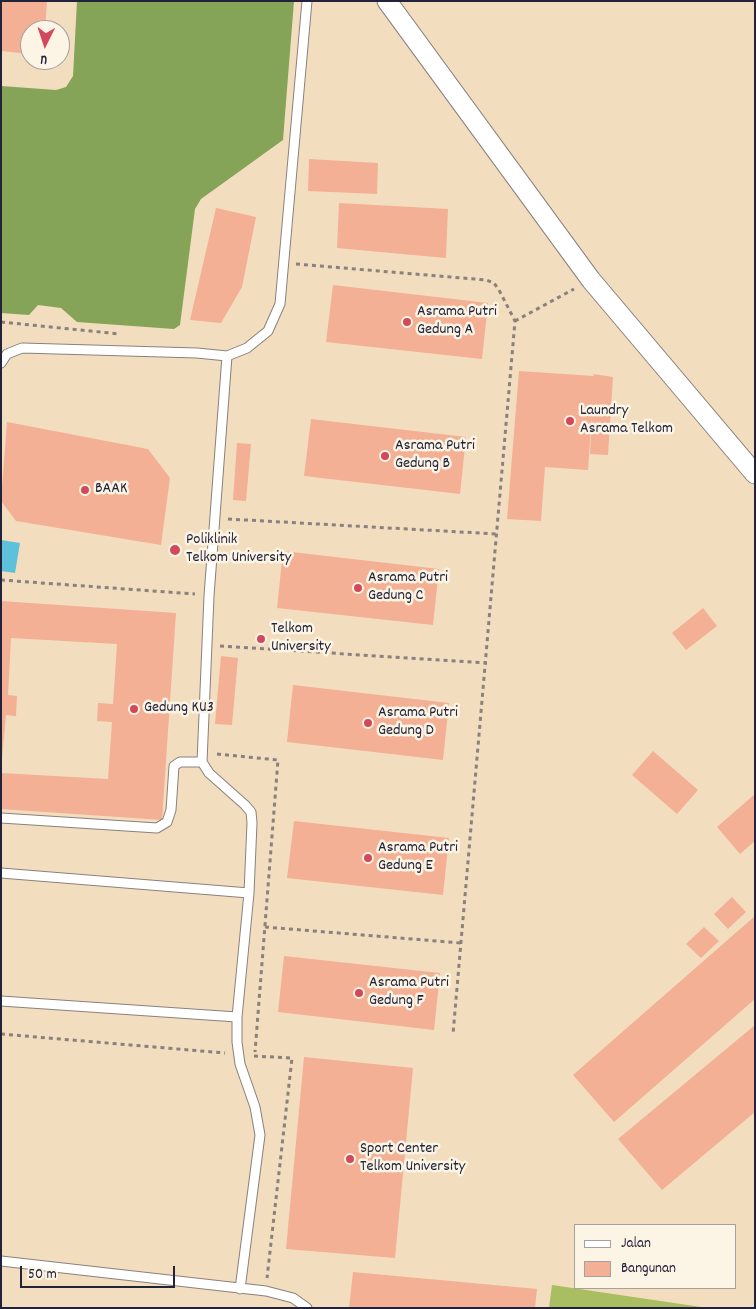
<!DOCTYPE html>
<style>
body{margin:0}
#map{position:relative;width:756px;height:1309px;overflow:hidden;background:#f3ddbf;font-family:Dekko,sans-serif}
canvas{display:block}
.frame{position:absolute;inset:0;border:2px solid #22223b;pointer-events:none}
.legend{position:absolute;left:574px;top:1224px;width:162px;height:65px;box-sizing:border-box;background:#fcf5e5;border:1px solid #a5a1a1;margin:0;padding:6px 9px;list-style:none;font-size:15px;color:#22223b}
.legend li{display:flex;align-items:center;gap:10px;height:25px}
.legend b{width:25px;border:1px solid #a5a1a1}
.north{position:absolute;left:20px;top:20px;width:50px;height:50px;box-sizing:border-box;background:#fcf5e5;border:1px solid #a5a1a1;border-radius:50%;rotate:184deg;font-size:14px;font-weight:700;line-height:20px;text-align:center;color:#22223b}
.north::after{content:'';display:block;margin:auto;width:18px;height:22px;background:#d1495b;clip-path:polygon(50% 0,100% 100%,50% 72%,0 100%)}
.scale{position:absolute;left:20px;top:1266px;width:155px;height:22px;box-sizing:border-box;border:2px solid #22223b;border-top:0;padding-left:6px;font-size:15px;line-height:18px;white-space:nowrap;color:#22223b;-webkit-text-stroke:4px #fcf5e5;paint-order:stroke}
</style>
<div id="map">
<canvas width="756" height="1309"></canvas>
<div class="frame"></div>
<ul class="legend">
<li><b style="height:6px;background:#fff"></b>Jalan</li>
<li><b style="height:14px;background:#f3b094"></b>Bangunan</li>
</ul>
<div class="north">U</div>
<div class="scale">50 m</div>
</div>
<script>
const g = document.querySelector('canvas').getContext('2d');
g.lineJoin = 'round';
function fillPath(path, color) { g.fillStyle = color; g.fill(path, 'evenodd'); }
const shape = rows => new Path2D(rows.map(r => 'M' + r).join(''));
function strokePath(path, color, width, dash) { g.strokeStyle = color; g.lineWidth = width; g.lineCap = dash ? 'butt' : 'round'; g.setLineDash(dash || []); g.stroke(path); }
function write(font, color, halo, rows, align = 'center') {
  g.font = font + ' Dekko,sans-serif'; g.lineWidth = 5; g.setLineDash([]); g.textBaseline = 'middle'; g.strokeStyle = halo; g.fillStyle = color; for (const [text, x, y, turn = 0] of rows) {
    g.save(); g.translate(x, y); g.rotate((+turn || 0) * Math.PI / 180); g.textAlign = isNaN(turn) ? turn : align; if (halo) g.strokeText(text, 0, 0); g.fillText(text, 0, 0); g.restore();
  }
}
fillPath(shape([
 [552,1285,708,1308,549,1308]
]), '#a9bd61');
fillPath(shape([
 [77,1,294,1,283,140,201,199,195,209,180,325,174,329,77,322,61,308,38,305,29,315,1,313,1,86,56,90,66,87,73,76]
]), '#86a457');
fillPath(shape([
 [1,540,20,543,15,573,1,571]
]), '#5dc1db');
fillPath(shape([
 [1,1,47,1,45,30,30,30,30,54,1,51],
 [309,159,378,163,377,194,308,191],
 [339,203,448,209,446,258,337,248],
 [216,208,256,217,242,287,221,323,190,320],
 [333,285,488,303,482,359,326,342],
 [519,371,594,376,593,374,613,377,608,455,590,454,592,412,588,470,545,467,541,521,507,519],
 [311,419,466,437,460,494,304,476],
 [7,422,148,449,170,478,161,545,16,521,1,501],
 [237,443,251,444,246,501,233,500],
 [283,551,439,569,433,625,277,608],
 [1,601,176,613,162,820,1,809,1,773,108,779,112,722,97,721,98,703,113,704,117,644,11,638,8,695,17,696,16,716,6,715,1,769],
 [703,608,717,626,686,650,672,633],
 [221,656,238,658,232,725,215,724],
 [293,685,449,703,443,760,287,742],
 [653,751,698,790,677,814,632,775],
 [755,794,755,841,740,854,717,827],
 [294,821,449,838,443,895,287,878],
 [732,897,746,912,728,929,714,914],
 [755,916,755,999,614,1122,573,1075],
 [704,927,719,941,701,958,686,944],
 [284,956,440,973,434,1030,278,1012],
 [755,1025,755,1112,662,1190,618,1139],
 [304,1057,413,1068,395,1258,286,1249],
 [353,1272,537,1289,535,1308,349,1308]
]), '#f3b094');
const lane = shape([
 [227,356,209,596,202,762,209,773,245,805,251,812,252,823,249,893,237,1017,237,1042,240,1064,255,1107,260,1135,240,1289],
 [1,363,7,354,22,348,197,353,227,356,247,348,268,331,280,304,307,1],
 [1,818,157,828,167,822,171,810,174,766,180,762,202,762],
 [1,873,249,893],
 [1,1001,237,1017],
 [1,1261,266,1291,293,1298,307,1308]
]);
const street = shape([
 [387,1,591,280,755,474]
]);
strokePath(lane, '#8a807d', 11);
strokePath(street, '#8a807d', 21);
strokePath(shape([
 [296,264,486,280,494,283,499,290,515,321,453,1034],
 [515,321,574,289],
 [1,322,120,334],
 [228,519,497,534],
 [1,580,195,594],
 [220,646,487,663],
 [217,754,278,760,255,1052],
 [265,927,461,943],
 [1,1034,225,1053],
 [254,1056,292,1058,267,1278]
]), '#8a807d', 3, [4, 4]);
strokePath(lane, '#fff', 9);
strokePath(street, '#fff', 19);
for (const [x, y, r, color] of [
 [407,322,5,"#d1495b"],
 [570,421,5,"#d1495b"],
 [385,456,5,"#d1495b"],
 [85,490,5,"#d1495b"],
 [175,550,6,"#d1495b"],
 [358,588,5,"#d1495b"],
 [261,639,5,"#d1495b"],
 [134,709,5,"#d1495b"],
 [368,723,5,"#d1495b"],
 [368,858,5,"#d1495b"],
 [359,993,5,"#d1495b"],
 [350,1159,5,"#d1495b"]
]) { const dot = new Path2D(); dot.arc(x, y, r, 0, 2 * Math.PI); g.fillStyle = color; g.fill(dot); strokePath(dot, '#fcf5e5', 2); }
write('16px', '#22223b', '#fcf5e5', [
 ["Asrama Putri",417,313],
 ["Gedung A",417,331],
 ["Laundry",580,412],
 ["Asrama Telkom",580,430],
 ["Asrama Putri",395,447],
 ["Gedung B",395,465],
 ["BAAK",95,490],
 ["Poliklinik",186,541],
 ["Telkom University",186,559],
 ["Asrama Putri",368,579],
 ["Gedung C",368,597],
 ["Telkom",271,630],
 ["University",271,648],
 ["Gedung KU3",144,709],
 ["Asrama Putri",378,714],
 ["Gedung D",378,732],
 ["Asrama Putri",378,849],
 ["Gedung E",378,867],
 ["Asrama Putri",369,984],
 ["Gedung F",369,1002],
 ["Sport Center",360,1150],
 ["Telkom University",360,1168]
], 'left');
</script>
